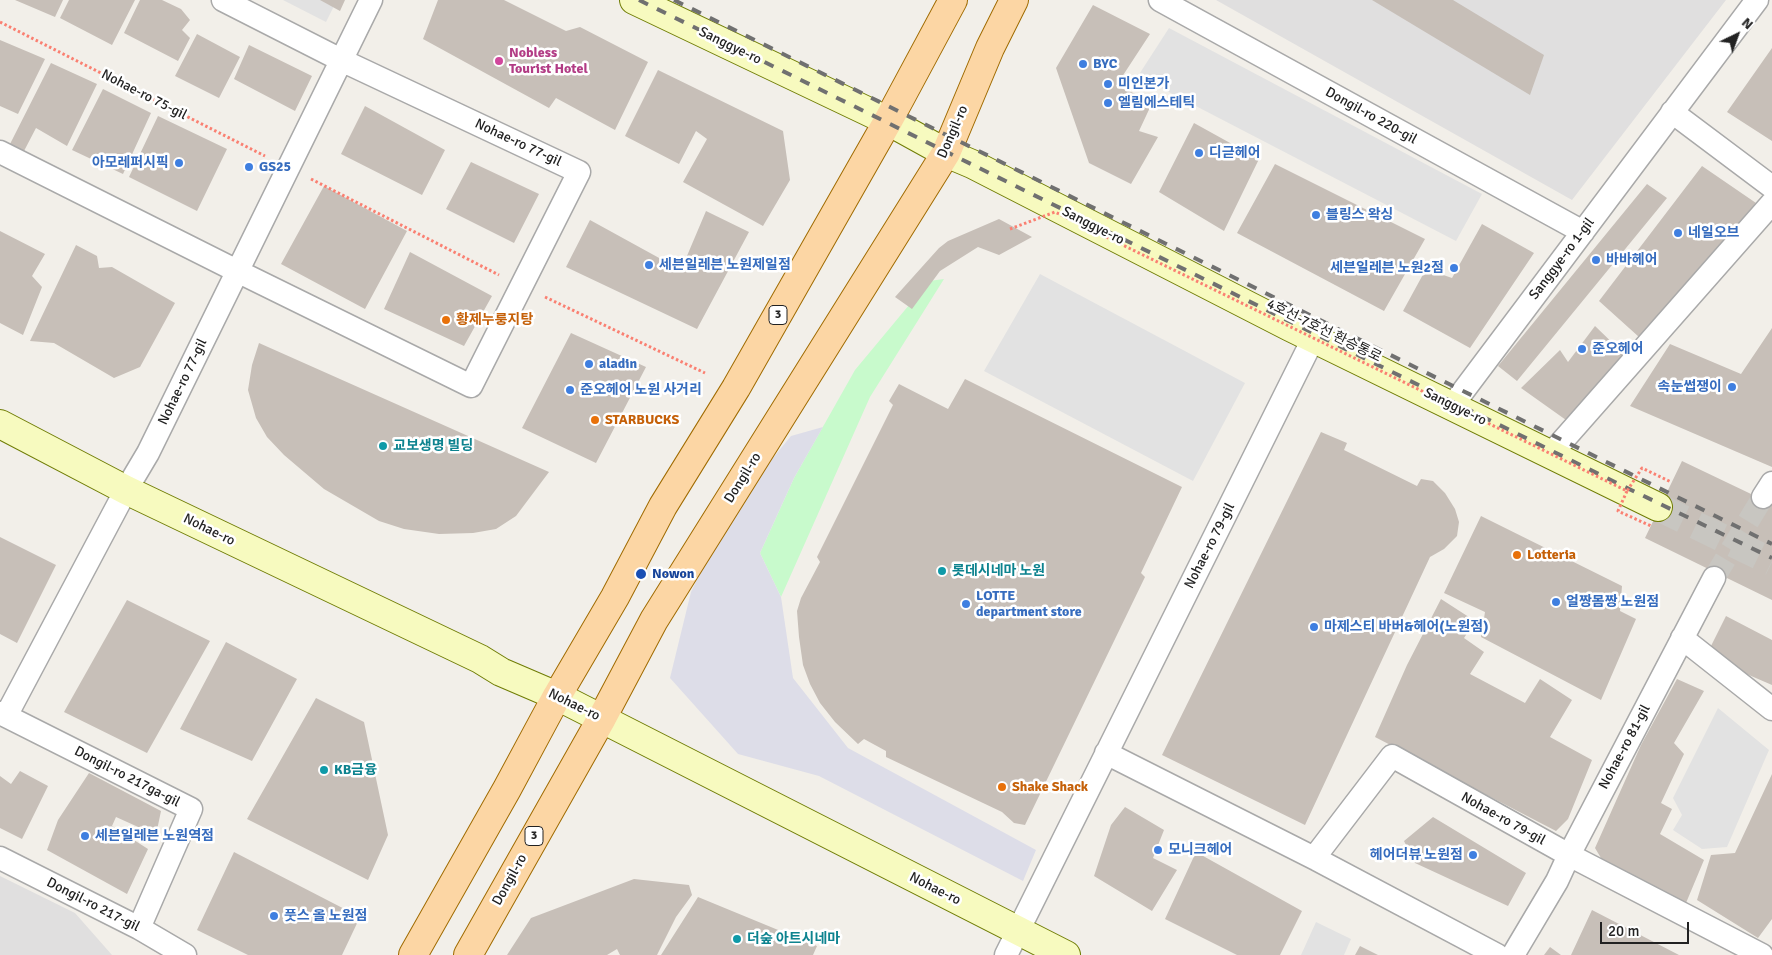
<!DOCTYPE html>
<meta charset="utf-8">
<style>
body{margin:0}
#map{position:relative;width:1772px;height:955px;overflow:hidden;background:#f2efe9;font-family:Signika,sans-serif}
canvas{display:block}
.north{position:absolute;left:1712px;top:10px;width:50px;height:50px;-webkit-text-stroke:4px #fff;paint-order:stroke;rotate:42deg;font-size:14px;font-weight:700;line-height:20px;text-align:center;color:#222}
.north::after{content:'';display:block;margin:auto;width:18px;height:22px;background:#222;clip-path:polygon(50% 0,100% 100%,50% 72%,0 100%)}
.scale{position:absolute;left:1600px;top:922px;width:89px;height:22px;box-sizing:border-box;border:2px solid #222;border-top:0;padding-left:6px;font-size:15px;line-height:18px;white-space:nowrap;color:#222;-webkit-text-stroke:4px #fff;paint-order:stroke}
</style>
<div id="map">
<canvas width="1772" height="955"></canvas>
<div class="north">N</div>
<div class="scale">20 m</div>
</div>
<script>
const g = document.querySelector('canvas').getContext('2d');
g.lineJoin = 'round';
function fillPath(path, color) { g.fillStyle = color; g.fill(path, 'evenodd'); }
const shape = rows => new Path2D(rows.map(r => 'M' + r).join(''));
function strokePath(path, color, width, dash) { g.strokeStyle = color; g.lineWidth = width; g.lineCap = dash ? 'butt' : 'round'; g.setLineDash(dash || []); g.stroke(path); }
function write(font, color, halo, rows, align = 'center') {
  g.font = font + ' Signika,"Noto Sans KR",sans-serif'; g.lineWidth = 5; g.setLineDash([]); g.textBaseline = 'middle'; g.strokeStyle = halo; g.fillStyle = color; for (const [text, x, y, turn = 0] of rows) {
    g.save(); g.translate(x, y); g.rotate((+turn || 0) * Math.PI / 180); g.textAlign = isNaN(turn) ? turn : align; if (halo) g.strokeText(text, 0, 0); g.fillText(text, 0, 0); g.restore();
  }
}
fillPath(shape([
 [1216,0,1726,0,1572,200],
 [0,876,75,913,112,955,0,955]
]), '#e0dfdf');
fillPath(shape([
 [944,279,870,397,781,597,760,553,794,478,855,370,929,281]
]), '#c8facc');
fillPath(shape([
 [283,0,337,0,326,22],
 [1169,28,1482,194,1456,241,1138,76],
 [1040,274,1245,383,1193,481,984,371],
 [1718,708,1769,750,1727,847,1702,849,1673,830,1682,815,1673,798],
 [1316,922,1351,939,1344,955,1301,955]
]), '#e2e2e2');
fillPath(shape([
 [823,427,794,478,760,553,781,597,793,678,848,748,1036,850,1023,881,819,776,738,754,670,678,691,592,718,537,763,470,791,436]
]), '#dddde8');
fillPath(shape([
 [15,0,63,0,55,17],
 [69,0,135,0,112,45,60,18],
 [140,0,162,0,181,9,190,20,182,30,190,38,178,61,124,33],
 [320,0,345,0,340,11],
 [438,0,504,0,566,31,580,27,648,62,615,130,556,98,549,108,423,39],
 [1372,0,1453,0,1544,55,1530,95],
 [1093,5,1150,34,1116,86,1153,101,1139,131,1158,137,1131,184,1089,163,1056,68],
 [197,34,240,57,219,98,175,76],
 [0,40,45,59,18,114,0,106],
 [249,45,312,76,295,111,234,79],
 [1772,48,1772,141,1727,112],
 [51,63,97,84,67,146,36,128,24,151,10,144],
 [658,70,783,131,790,180,763,226,683,182,707,139,696,131,679,164,625,136],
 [103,89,151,113,123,174,72,150],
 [365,106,445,150,422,195,341,154],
 [158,116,227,149,197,211,129,177],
 [1194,123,1259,159,1224,231,1159,192],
 [471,162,539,194,514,243,446,209],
 [1275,164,1425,239,1384,311,1237,233],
 [1702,166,1756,203,1639,337,1599,301],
 [1647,184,1667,198,1517,381,1498,366],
 [324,186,407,231,365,309,281,264],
 [706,211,749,232,697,329,566,267,590,220,681,270],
 [999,219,1032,237,999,255,978,247,940,271,912,309,895,297,939,248,948,241],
 [1482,224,1534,253,1470,348,1403,311,1426,269,1452,278],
 [0,231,45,254,32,276,42,287,23,335,0,323],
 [76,245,97,256,99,268,112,267,175,303,140,367,114,378,54,343,30,341],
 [410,252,492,296,464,346,384,309],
 [1595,326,1624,354,1566,420,1521,388,1560,350,1568,362],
 [1772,328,1772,467,1630,406,1670,344,1741,374],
 [571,333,646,367,596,463,522,428],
 [259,343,549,472,516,516,496,529,473,533,439,534,404,529,379,521,324,489,284,455,267,437,256,418,248,390,252,365],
 [965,379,1182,487,1141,573,1145,577,1025,825,1014,823,1002,812,886,757,886,751,864,739,858,744,835,722,820,703,810,684,803,665,799,637,797,611,801,598,820,562,817,557,893,405,889,401,899,384,948,409],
 [1321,432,1347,443,1344,450,1417,486,1421,479,1433,481,1445,493,1455,509,1459,522,1457,536,1444,549,1430,557,1305,825,1162,755],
 [1682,461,1772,504,1772,600,1645,538],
 [1481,516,1622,586,1620,611,1636,619,1601,700,1481,637,1485,612,1444,593],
 [0,537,56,565,17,643,0,634],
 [1441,599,1475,621,1464,638,1484,652,1470,674,1525,703,1540,679,1572,700,1550,737,1592,760,1568,819,1556,831,1375,737,1407,665],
 [127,600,210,641,147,753,64,712],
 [1726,616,1772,640,1772,685,1735,669,1710,648],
 [226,642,297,679,252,761,180,729],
 [1677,679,1704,691,1674,743,1684,754,1661,803,1672,809,1660,834,1704,860,1686,903,1607,868,1595,848,1641,745],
 [316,698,364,722,388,835,368,880,247,819],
 [20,771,48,786,22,839,0,828,0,776,11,784],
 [89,773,161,811,156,835,116,817,112,826,148,849,127,894,47,850,58,820],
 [1772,774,1772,919,1758,938,1697,900,1711,855,1735,853],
 [1125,807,1164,830,1153,858,1177,870,1152,911,1094,876,1111,825],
 [1433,817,1526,873,1508,906,1415,863,1404,841],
 [234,852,360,917,342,955,248,955,197,930],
 [1196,852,1302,911,1280,955,1237,955,1165,919],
 [634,879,689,885,692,895,676,917,657,955,620,955,617,949,607,955,507,955,531,918],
 [698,897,817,946,813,955,661,955],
 [1592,910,1679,955,1571,955],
 [1360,946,1378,955,1355,955],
 [1550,947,1561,955,1544,955]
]), '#c7bfb8');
strokePath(shape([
 [1714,578,1763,497]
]), '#c8c6c1', 22, [22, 11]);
strokePath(shape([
 [1658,507,1772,562]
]), '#c8c6c1', 28, [28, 14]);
const street = shape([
 [1160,0,1583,232],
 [1672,112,1772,187],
 [0,152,237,271,471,386,579,172,341,60,223,0],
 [1452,406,1757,0],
 [1551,454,1772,203],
 [1763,497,1772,483],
 [1682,638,1772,709],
 [0,713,191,809,139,928],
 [6,716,126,490,148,453,371,0],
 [1106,753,1314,858,1497,955],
 [0,858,139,928,185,955],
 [1314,858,1392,756,1569,855,1762,955],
 [1006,955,1313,339],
 [1513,955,1557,881,1569,855,1714,578]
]);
const secondary = shape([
 [634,0,888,121,946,153,972,164,1290,327,1658,507],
 [0,424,126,490,480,659,501,672,557,696,1066,955]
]);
const primary = shape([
 [413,955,507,789,557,696,615,597,663,506,736,388,888,121,953,0],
 [468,955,602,718,654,620,946,153,990,48,1014,0]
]);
strokePath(street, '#a9a9a9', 25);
strokePath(secondary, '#707d05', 30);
strokePath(primary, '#a06b00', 30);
strokePath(shape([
 [0,22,265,156],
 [311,179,499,275],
 [545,297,705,373]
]), '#fa8072', 3, [2.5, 2.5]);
strokePath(street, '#fff', 22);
strokePath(secondary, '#f7fabf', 28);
strokePath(primary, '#fcd6a4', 28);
strokePath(shape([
 [639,0,1623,486,1772,558],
 [674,0,1772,544]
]), '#707070', 4, [10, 10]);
strokePath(shape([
 [1010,229,1055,212,1627,491,1642,468,1671,482],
 [1627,491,1618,511,1651,526]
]), '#fa8072', 3, [2.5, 2.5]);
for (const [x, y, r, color] of [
 [499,61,5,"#d1479c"],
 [1083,64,5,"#3f7fe0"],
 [1108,84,5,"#3f7fe0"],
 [1108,103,5,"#3f7fe0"],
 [1199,153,5,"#3f7fe0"],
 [179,163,5,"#3f7fe0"],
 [249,167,5,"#3f7fe0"],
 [1316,215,5,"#3f7fe0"],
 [1678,233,5,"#3f7fe0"],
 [1596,260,5,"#3f7fe0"],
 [649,265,5,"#3f7fe0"],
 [1454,268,5,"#3f7fe0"],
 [446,320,5,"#e8710a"],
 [1582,349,5,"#3f7fe0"],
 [589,364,5,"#3f7fe0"],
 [1732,387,5,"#3f7fe0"],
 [570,390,5,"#3f7fe0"],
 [595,420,5,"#e8710a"],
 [383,446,5,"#0f9aa8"],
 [1517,555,5,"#e8710a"],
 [942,571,5,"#0f9aa8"],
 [641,574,6,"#1a4fb4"],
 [1556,602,5,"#3f7fe0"],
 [966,604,5,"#3f7fe0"],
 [1314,627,5,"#3f7fe0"],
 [324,770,5,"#0f9aa8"],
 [1002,787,5,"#e8710a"],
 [85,836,5,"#3f7fe0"],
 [1158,850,5,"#3f7fe0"],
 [1473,855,5,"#3f7fe0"],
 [274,916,5,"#3f7fe0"],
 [737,939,5,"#0f9aa8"]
]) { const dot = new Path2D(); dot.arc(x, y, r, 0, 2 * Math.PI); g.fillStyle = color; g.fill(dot); strokePath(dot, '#fff', 2); }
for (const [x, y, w] of [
 [778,315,18],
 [534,836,18]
]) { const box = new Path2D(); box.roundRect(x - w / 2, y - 9.5, w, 19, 4); g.fillStyle = '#fff'; g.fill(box); strokePath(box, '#222', 1); }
write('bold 12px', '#222', null, [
 ["3",778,315],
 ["3",534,836]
]);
write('14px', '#222', '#fff', [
 ["Sanggye-ro",730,46,26],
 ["Nohae-ro 75-gil",144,95,27],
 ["Dongil-ro 220-gil",1371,116,29],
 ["Dongil-ro",953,132,-66],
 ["Nohae-ro 77-gil",518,143,25],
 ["Sanggye-ro",1093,226,27],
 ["Sanggye-ro 1-gil",1562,259,-53],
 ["4호선-7호선 환승통로",1324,331,26],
 ["Nohae-ro 77-gil",183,382,-64],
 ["Sanggye-ro",1455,407,26],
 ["Dongil-ro",743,478,-58],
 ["Nohae-ro",209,530,26],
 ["Nohae-ro 79-gil",1210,546,-63],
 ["Nohae-ro",574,705,26],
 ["Nohae-ro 81-gil",1625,747,-62],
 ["Dongil-ro 217ga-gil",127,777,27],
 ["Nohae-ro 79-gil",1503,819,29],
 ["Dongil-ro",510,880,-61],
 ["Nohae-ro",935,889,27],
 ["Dongil-ro 217-gil",93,905,27]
]);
write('bold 14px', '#b23c85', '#fff', [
 ["Nobless",509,53],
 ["Tourist Hotel",509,69]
], 'left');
write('bold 14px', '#366cbe', '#fff', [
 ["BYC",1093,64],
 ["미인본가",1118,84],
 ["엘림에스테틱",1118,103],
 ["디귿헤어",1209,153],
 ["아모레퍼시픽",169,163,"right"],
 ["GS25",259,167],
 ["블링스 왁싱",1326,215],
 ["네일오브",1688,233],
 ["바바헤어",1606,260],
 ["세븐일레븐 노원제일점",659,265],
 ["세븐일레븐 노원2점",1444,268,"right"],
 ["준오헤어",1592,349],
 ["aladin",599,364],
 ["속눈썹쟁이",1722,387,"right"],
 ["준오헤어 노원 사거리",580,390],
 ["LOTTE",976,596],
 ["department store",976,612],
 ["얼짱몸짱 노원점",1566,602],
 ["마제스티 바버&헤어(노원점)",1324,627],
 ["세븐일레븐 노원역점",95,836],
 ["모니크헤어",1168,850],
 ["헤어더뷰 노원점",1463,855,"right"],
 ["풋스 올 노원점",284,916]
], 'left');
write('bold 14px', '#c56008', '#fff', [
 ["황제누룽지탕",456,320],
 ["STARBUCKS",605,420],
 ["Lotteria",1527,555],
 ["Shake Shack",1012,787]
], 'left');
write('bold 14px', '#0d838f', '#fff', [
 ["교보생명 빌딩",393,446],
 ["롯데시네마 노원",952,571],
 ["KB금융",334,770],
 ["더숲 아트시네마",747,939]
], 'left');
write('bold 14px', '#164399', '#fff', [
 ["Nowon",652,574]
], 'left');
</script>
